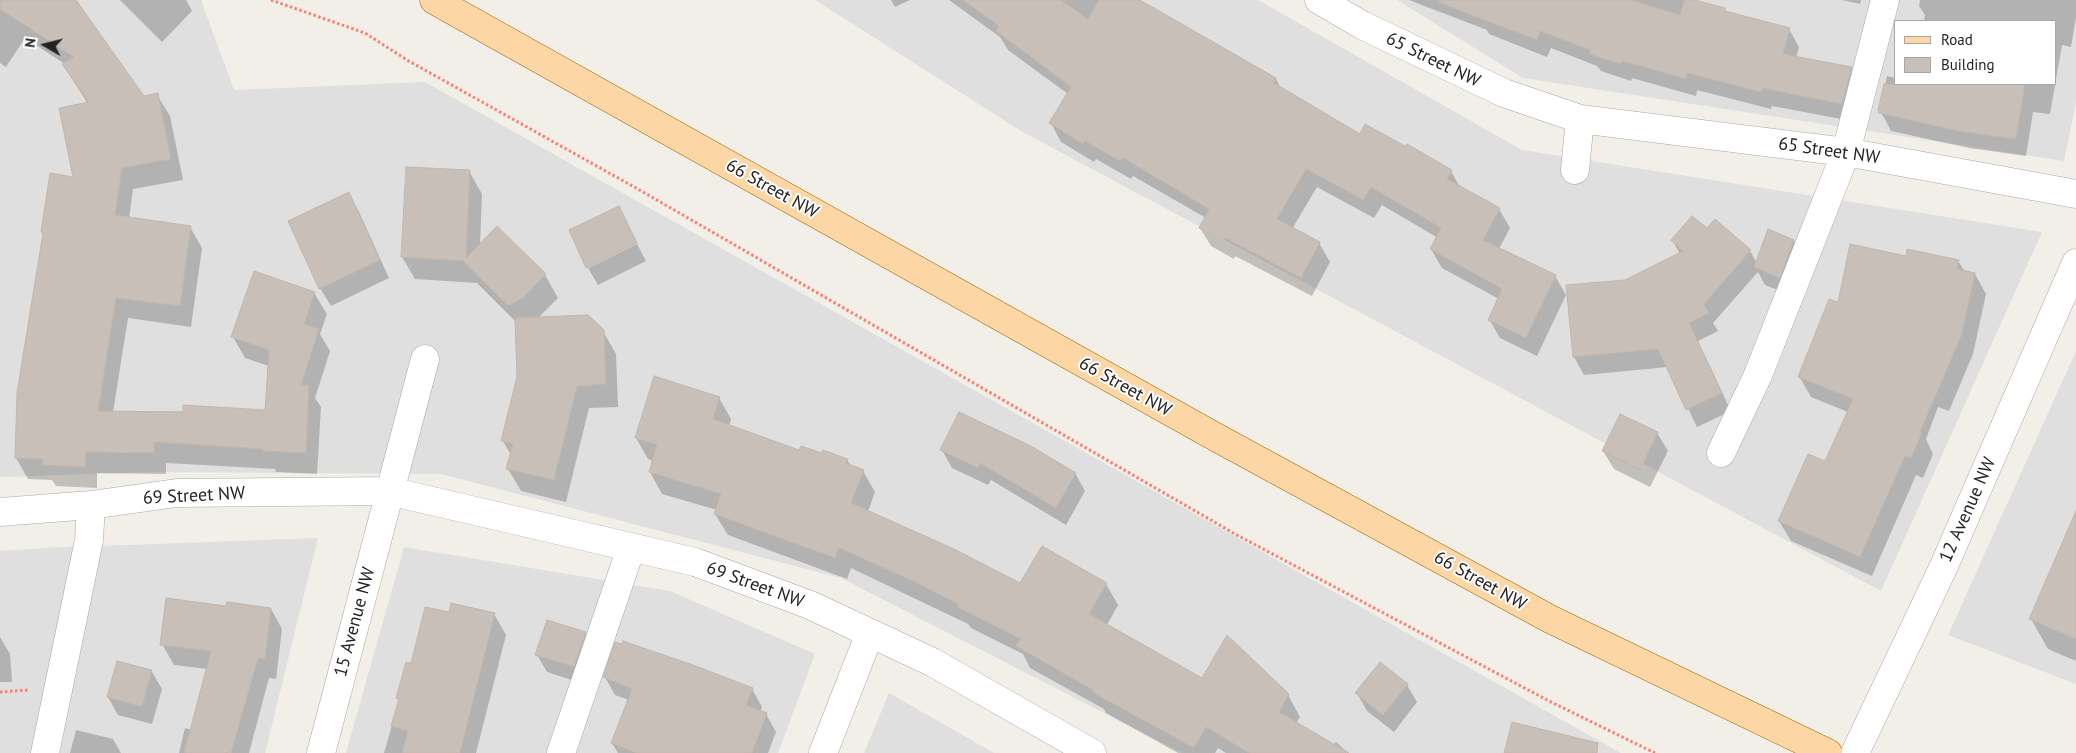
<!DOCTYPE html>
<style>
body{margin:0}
#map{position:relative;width:2076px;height:753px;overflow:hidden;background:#f2efe9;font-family:"PT Sans",sans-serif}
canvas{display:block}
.legend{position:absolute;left:1894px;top:20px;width:162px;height:65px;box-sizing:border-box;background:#fff;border:1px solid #a7a7a7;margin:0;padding:6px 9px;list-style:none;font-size:15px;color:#222}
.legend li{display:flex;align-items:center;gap:10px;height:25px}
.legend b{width:25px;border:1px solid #a7a7a7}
.north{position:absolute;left:20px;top:20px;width:50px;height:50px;-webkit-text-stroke:4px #fff;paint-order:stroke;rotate:278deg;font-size:14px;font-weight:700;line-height:20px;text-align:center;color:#222}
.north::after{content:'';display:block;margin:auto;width:18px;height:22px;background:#222;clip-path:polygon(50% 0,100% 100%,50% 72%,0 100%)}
</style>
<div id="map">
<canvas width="2076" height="753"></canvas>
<ul class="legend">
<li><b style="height:6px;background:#fcd6a4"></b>Road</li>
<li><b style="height:14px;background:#c7bfb8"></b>Building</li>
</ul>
<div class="north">N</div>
</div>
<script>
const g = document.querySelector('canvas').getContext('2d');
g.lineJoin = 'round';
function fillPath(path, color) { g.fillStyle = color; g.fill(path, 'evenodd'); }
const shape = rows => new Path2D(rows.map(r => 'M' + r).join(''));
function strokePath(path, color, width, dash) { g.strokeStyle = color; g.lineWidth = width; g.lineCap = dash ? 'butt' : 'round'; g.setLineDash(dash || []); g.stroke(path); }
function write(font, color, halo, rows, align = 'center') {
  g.font = font + ' "PT Sans",sans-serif'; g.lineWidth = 4; g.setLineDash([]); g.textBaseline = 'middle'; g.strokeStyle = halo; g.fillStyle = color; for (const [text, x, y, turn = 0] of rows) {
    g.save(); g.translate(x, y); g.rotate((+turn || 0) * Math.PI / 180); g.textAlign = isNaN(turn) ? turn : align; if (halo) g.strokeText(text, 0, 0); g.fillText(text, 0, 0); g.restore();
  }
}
fillPath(shape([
 [0,0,201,0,234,90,425,82,1621,753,1182,753,841,578,441,474,159,472,0,477],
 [815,0,1258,0,1522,150,2042,232,1881,591,1021,131],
 [1397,0,2076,0,2076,102,2064,161,1523,78],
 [1895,21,2055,21,2055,84,1895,84],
 [2076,351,2076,684,1948,635],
 [318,538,265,753,58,753,100,546],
 [78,546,33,753,0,753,0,551],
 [404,547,670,591,815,654,778,753,346,753],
 [889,693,994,753,864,753]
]), '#e0dfdf');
fillPath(shape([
 [0,0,75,0,143,97,157,95,170,116,183,180,133,189,129,219,190,227,202,248,191,327,128,318,113,412,266,411,269,366,245,358,233,337,314,293,327,314,320,334,330,351,315,398,321,407,317,474,276,472,275,469,166,463,166,474,97,473,97,488,56,486,52,480,28,479,16,458,44,235,42,232,74,178,88,104,76,85,63,65,65,64,25,38,6,67,0,63],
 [120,0,186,0,192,11,162,42],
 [891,0,910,0,895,7],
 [949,0,1139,0,1276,79,1281,89,1360,135,1451,171,1461,189,1499,209,1510,228,1499,249,1555,276,1566,295,1537,356,1500,338,1489,319,1499,299,1442,268,1431,249,1438,238,1382,205,1374,218,1317,187,1292,229,1319,243,1330,262,1312,296,1235,256,1234,259,1211,246,1200,228,1206,218,1133,176,1131,179,1096,159,1094,162,1061,142,1051,123,1068,94,1008,50,1000,37],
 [1409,0,1438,0,1484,17,1445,0,1690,0,1725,10,1726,12,1789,29,1799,47,1796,58,1851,68,1861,86,1852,121,1772,106,1771,109,1697,90,1696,96,1632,78,1631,81,1601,71,1597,66,1551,48,1547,57,1489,34,1487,30],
 [1842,0,1861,0,1860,4],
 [1920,0,2076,0,2076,17,2071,47,2062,45,2050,114,2033,112,2026,156,1969,148,1891,131,1880,110,1887,76,1895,78,1895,84,2055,84,2055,21,1924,21,1925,15,1919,6],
 [469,171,482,194,480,246,497,228,545,275,558,298,538,318,603,331,616,354,618,407,589,408,566,502,521,491,508,469,511,455,503,441,518,377,516,322,477,283,415,279,402,257],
 [349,194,359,212,389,278,331,306,320,288],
 [1707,229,1750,251,1757,263,1794,241,1804,259,1790,295,1765,285,1758,272,1713,323,1718,331,1698,341,1731,411,1697,427,1668,367,1584,375,1574,357,1568,287,1625,281,1680,254,1672,240],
 [637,244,646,261,598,285,588,268],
 [1907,257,1958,261,1965,272,1975,274,1986,294,1973,354,1949,411,1938,407,1926,439,1933,454,1923,478,1916,475,1872,576,1791,541,1779,521,1826,463,1848,412,1811,397,1799,376,1838,304],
 [719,398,731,419,729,426,800,452,847,460,851,466,863,471,875,492,868,512,1021,584,1106,584,1118,605,1107,625,1202,680,1288,695,1300,717,1296,723,1333,745,1336,742,1348,753,1226,753,1218,748,1215,753,1178,753,1106,713,1104,709,1030,668,1023,654,971,628,968,624,851,568,847,579,728,535,715,514,717,510,662,494,650,472,653,461,648,459,636,438],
 [1657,433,1668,451,1650,487,1614,469,1603,451],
 [942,450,1075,473,1085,491,1066,525,991,480,988,485,952,468],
 [2076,514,2076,661,2048,649,2031,619],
 [227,607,271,609,282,629,276,679,269,678,249,753,179,753,185,728,192,730,208,669,174,665,162,644],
 [450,614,494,614,506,635,476,753,384,753,399,701,397,698,412,665],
 [585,633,595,651,584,684,547,672,537,655],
 [0,637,10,654,12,682,0,682],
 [152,672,162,689,152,724,118,715,108,697],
 [605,677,752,689,762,707,760,712,766,714,776,732,768,753,618,753,612,743,629,700,615,695],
 [1407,685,1417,702,1394,732,1367,711,1357,693],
 [76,730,113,739,121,753,70,753]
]), '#0003');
const building = shape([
 [0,0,76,0,144,96,158,93,171,159,122,168,115,215,191,226,180,306,116,298,98,411,183,412,183,405,265,410,269,350,231,337,254,271,315,292,304,324,319,329,301,385,309,385,306,453,263,451,263,449,154,442,154,453,86,452,85,467,42,465,43,459,15,458,17,393,43,233,41,232,50,173,73,177,59,108,89,102,62,64,74,57,0,9,0,0],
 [963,0,1061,0,1088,19,1099,0,1140,0,1276,78,1274,83,1360,134,1365,124,1405,146,1407,144,1452,170,1447,179,1500,208,1483,240,1556,275,1526,338,1488,320,1502,289,1430,249,1441,228,1371,187,1363,200,1306,169,1277,219,1320,242,1301,278,1225,238,1223,241,1199,228,1209,209,1123,158,1120,161,1085,141,1083,144,1049,123,1071,87,996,31,999,26,963,0],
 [1440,0,1631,0,1680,15,1684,0,1695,0,1725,8,1725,11,1790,28,1783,54,1852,67,1842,104,1762,88,1761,92,1687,73,1686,79,1622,61,1621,64,1589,54,1590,50,1540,31,1537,40,1440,3,1440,0],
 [1884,84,2025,84,2016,139,1958,131,1879,113,1878,110,1884,84],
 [406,167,470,170,466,258,497,226,546,274,523,298,508,306,463,261,401,257,406,167],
 [349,192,380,260,319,289,288,221,349,192],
 [619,206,637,243,586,268,569,230,619,206],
 [1692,216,1707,228,1715,219,1751,250,1704,304,1709,313,1689,323,1722,393,1686,410,1658,349,1573,357,1566,285,1625,280,1683,251,1671,240,1692,216],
 [1768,229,1794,240,1780,278,1754,267,1768,229],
 [1850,244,1906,256,1907,249,1959,260,1957,269,1975,273,1962,334,1920,432,1922,433,1911,458,1905,456,1860,557,1778,521,1808,454,1825,461,1853,399,1798,377,1829,299,1838,302,1850,244],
 [588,315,604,330,606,384,577,386,554,480,506,469,513,444,501,441,517,377,515,318,588,315],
 [654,376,720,397,713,419,799,450,801,446,822,453,823,450,848,459,846,463,864,470,851,503,954,549,1020,583,1042,546,1107,583,1089,614,1202,678,1227,635,1289,694,1279,712,1349,753,1249,753,1206,727,1194,748,1092,692,1093,690,1016,646,1021,639,957,607,958,604,913,581,839,548,835,558,714,514,721,494,649,472,657,445,635,438,654,376],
 [959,412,1029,445,1076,473,1056,508,980,463,978,468,940,450,959,412],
 [1620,414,1658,432,1640,470,1602,451,1620,414],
 [2076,511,2076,639,2029,619,2076,511],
 [166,598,226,606,227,602,271,608,265,659,258,658,231,753,184,753,211,651,160,645,166,598],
 [451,603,495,613,460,753,402,753,408,731,391,726,399,699,396,698,406,662,411,663,425,607,449,612,451,603],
 [547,620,586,632,574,667,535,655,547,620],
 [623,641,693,665,753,688,746,705,767,713,752,753,636,753,611,743,632,689,603,677,615,642,622,644,623,641],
 [117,661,152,670,142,707,107,697,117,661],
 [1380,662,1408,684,1383,715,1355,693,1380,662],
 [1512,722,1598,743,1597,753,1504,753,1512,722]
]);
fillPath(building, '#c7bfb8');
strokePath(building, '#c4b6ab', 1);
const minor = shape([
 [1319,0,1362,25,1504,93,1580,119,1846,152,2076,194],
 [1575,170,1580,119],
 [1721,453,1758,375,1846,152,1885,0],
 [0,512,91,505,177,493,389,491,695,562,810,605,932,662,1092,753],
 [45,753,89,540,91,505],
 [321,753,425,359],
 [561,753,631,548],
 [823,753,870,633],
 [1855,753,1943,568,2076,263]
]);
const major = shape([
 [434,0,1212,435,1550,619,1828,753]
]);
strokePath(minor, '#a9a9a9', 29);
strokePath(major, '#a06b00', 29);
strokePath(shape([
 [271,0,365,33,407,60,636,188,1235,534,1549,701,1655,753],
 [0,692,28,690]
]), '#fa8072', 3, [2.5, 2.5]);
strokePath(minor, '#fff', 28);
strokePath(major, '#fcd6a4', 28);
write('18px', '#222', '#fff', [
 ["65 Street NW",1433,60,26],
 ["65 Street NW",1829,151,8],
 ["66 Street NW",772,189,29],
 ["66 Street NW",1125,387,29],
 ["69 Street NW",194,496,-3],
 ["12 Avenue NW",1968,510,-66],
 ["66 Street NW",1480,581,29],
 ["69 Street NW",755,585,20],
 ["15 Avenue NW",355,622,-75]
]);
</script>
